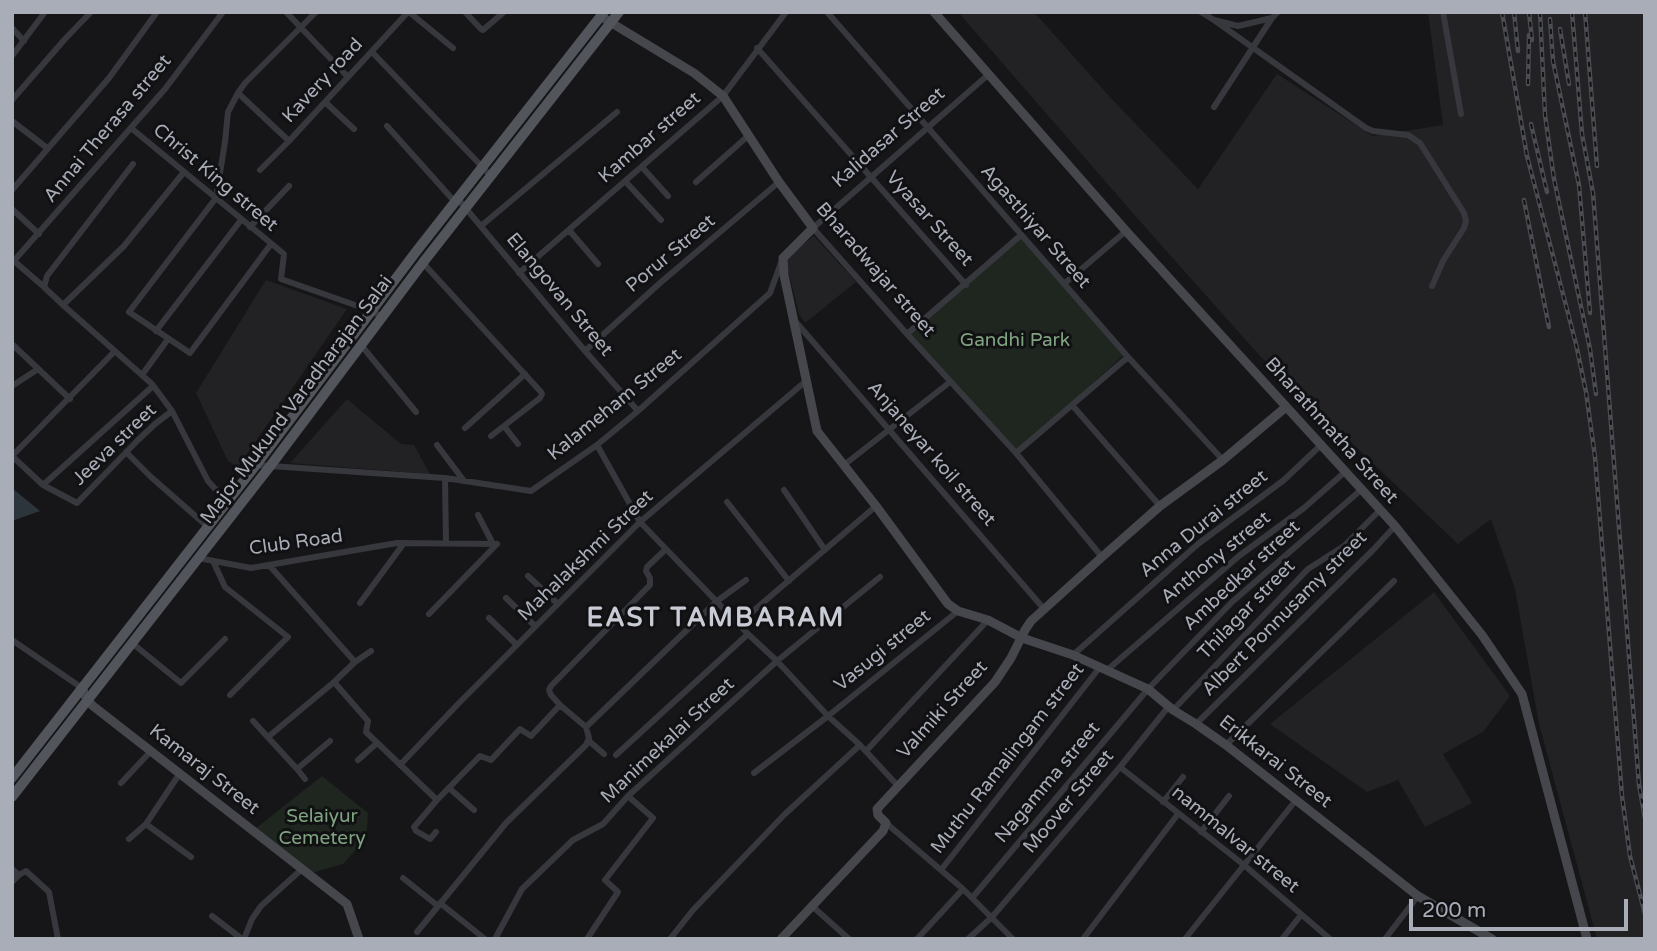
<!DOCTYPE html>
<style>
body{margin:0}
#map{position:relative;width:1657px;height:951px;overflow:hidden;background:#161618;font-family:"Varela Round",sans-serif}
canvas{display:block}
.frame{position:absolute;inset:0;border:14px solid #a8adb8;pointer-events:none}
.scale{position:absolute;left:1409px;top:899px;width:219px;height:32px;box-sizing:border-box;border:4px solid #a8adb8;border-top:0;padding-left:9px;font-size:21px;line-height:24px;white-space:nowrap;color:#a8adb8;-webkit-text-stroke:5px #111113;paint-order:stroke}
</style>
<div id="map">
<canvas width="1657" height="951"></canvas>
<div class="frame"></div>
<div class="scale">200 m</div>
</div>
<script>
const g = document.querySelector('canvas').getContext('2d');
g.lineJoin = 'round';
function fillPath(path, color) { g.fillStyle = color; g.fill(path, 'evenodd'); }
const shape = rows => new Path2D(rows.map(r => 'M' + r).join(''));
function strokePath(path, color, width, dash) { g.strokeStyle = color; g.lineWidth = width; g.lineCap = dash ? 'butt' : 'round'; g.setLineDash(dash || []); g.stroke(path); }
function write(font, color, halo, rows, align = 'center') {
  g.font = font + ' "Varela Round",sans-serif'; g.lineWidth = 6; g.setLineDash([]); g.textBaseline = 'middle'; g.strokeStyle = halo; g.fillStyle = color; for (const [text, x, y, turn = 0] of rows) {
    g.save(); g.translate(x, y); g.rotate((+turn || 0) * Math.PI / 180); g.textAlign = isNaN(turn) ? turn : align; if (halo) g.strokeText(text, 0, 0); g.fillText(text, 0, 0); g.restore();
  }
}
fillPath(shape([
 [958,12,1034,12,1108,95,1198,189,1277,74,1373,136,1443,125,1428,12,1645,12,1645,939,1597,939,1539,724,1515,589,1491,519,1458,544,1260,356,1145,227],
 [814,236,856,282,805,323,799,314,785,258],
 [266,280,347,309,238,467,228,461,196,393],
 [347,399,401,444,414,445,430,474,290,463],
 [1434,592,1510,696,1483,732,1443,754,1472,803,1425,827,1398,780,1367,792,1270,724]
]), '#222225');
fillPath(shape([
 [1021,235,1125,354,1017,452,907,334],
 [322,776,368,813,366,839,343,864,311,873,255,829]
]), '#1e261f');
fillPath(shape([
 [12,488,40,511,12,521]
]), '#2c353c');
strokePath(shape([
 [286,12,348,77],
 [409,12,453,48],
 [465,12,481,29,483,30,504,12],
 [827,12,1128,357,1223,460],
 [1201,12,1214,20,1238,26,1272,18],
 [1443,12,1461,114],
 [1214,20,1366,128,1373,131,1408,135,1420,143,1464,213,1466,221,1464,228,1443,261,1432,286],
 [12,28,24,41],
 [757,48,966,285],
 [372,52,491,176],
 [12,56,45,12],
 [989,74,813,228,907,334,1016,453,1102,557],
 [238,93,289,141],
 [12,100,65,39,91,12],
 [325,102,354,129],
 [1214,107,1272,18,1278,12],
 [12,121,47,148],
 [387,126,455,202],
 [131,128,284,254,281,279,372,311,382,317],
 [642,167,668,196],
 [260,170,289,141,408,12],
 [184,172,124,246,63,305,152,384,172,411,208,481,227,502],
 [625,181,661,220],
 [696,182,748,136],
 [12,190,109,78,157,12],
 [458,199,585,351,638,411],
 [12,209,39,234],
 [481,226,617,112],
 [250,227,289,186],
 [569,230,598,264],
 [271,244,190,353,129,312,216,198,225,142,228,112,238,93,245,83,316,12],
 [14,261,44,287],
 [12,263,165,89,223,12],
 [423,263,541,392,542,394,540,398,491,436],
 [519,273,723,96,786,12],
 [1064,284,1126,231],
 [63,305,44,287,47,276,133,164],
 [795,321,1044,609],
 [156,331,241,220],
 [907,334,1021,235],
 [12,344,70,399],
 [361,345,416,412],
 [115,351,12,456,43,485,77,503,138,440,155,424,172,411],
 [585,351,660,283,779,182],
 [142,375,168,339],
 [12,386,38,369],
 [1072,405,1160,506],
 [504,426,518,444],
 [465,428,525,374],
 [437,445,464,481],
 [597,445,640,522,748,634,777,661,828,716,860,745,898,786],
 [126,452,151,477,208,527],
 [1016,453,1128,357],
 [256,465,445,478,531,491,597,445,638,411,770,293,782,260],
 [844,465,950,382],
 [445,478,446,543],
 [43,485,153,386],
 [784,490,825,550],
 [727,502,789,581],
 [478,515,493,544],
 [198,558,251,568,397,543,497,544],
 [213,561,225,587,288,637,230,695],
 [269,565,355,662],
 [528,576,558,604],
 [506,598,535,626],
 [360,603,404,543],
 [429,614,497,544],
 [489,618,517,645],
 [738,624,876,506],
 [12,640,82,688],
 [132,643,181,683,225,639],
 [1073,655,1198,544,1284,480,1322,444],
 [1106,671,1239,556,1304,508,1346,471],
 [334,682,368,721,366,732,437,800],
 [1173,710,1308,569,1344,546,1380,510],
 [253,721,297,769,330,741],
 [1196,724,1373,550,1395,526],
 [586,727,560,705,551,695,549,690,551,686,647,588,650,585,650,578,646,571,647,567,665,550],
 [268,737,334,682,355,662,371,651],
 [589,741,604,754],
 [1226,745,1394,581],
 [866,751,988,620],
 [616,755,748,634],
 [358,760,377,743],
 [400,765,458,704,640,522,806,381],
 [1120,767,1244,865,1330,939],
 [297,769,305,779],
 [754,773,828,716,958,611],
 [121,783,151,751],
 [449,788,474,810],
 [1163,802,1183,777],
 [886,823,963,889,1013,939],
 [146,824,191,857],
 [436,832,430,839,416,831,414,827,437,800,480,756,491,760,520,729,531,736,560,705],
 [1201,832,1229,796],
 [129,839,146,824,180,773],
 [12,869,19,875,12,882],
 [941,870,1100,667],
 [19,875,26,871,49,892,58,939],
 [403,878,438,906],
 [972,898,1148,689,1232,602,1362,489],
 [440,903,485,939],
 [812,906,849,939],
 [212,916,242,939],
 [417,932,506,823,586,745,589,738,586,727,717,601,746,580],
 [244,939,252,919,261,906,302,869],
 [495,939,522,889,573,840,603,824,628,796,777,661,880,577],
 [587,939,618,892,605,880,653,818,628,796],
 [670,939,693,910,785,814,860,745],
 [917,939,963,889],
 [968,939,992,917,1120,767,1169,706],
 [1083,939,1178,814],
 [1185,939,1296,800],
 [1282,939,1301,915],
 [1385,939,1418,896]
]), '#37383d', 6);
strokePath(shape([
 [934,12,1126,231,1395,526,1482,635,1522,694,1587,939],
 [605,19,694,73,723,96,779,182,813,228,783,258,784,275,817,431,876,506,948,604,958,611,988,620,1022,638,1073,655,1148,689,1173,710,1196,724,1226,745,1418,896,1492,939],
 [82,688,87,700,93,706,347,904,359,939],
 [781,939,883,831,886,823,878,815,877,809,995,682,1011,658,1025,630,1031,621,1102,557,1160,506,1223,460,1286,407]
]), '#45474d', 9);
strokePath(shape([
 [12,778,256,465,415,253,604,12],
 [12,797,271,465,425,260,619,12]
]), '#53555c', 10);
const rail = shape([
 [1502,12,1527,156,1576,344,1586,392,1595,457,1622,796,1630,856,1645,914],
 [1514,12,1518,51],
 [1529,12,1532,40],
 [1540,12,1545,115,1554,179,1590,349,1596,394],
 [1572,12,1582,134,1593,193,1634,720,1639,785,1645,818],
 [1585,12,1597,166],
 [1550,19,1553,61,1579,185,1590,313],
 [1560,29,1569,84],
 [1528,84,1529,35],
 [1531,124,1547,192],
 [1524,200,1549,327]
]);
strokePath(rail, '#4a4c52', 4.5);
strokePath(rail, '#111113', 2, [5]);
write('19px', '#a8adb8', '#111113', [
 ["Kavery road",323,81,-47],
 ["Annai Therasa street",108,129,-50],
 ["Kambar street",650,138,-41],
 ["Kalidasar Street",889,138,-41],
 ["Christ King street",215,178,40],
 ["Vyasar Street",929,219,48],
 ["Agasthiyar Street",1035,227,49],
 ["Porur Street",671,254,-40],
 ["Bharadwajar street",875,270,49],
 ["Elangovan Street",559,295,50],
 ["Major Mukund Varadharajan Salai",297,400,-53],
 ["Kalameham Street",615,405,-39],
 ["Bharathmatha Street",1331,431,48],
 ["Jeeva street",115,445,-44],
 ["Anjaneyar koil street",931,454,49],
 ["Anna Durai street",1204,524,-39],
 ["Club Road",296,543,-8],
 ["Mahalakshmi Street",586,556,-44],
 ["Anthony street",1216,558,-39],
 ["Ambedkar street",1242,576,-43],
 ["Thilagar street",1247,610,-46],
 ["Albert Ponnusamy street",1285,614,-45],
 ["Vasugi street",883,651,-39],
 ["Valmiki Street",943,710,-48],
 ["Manimekalai Street",668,741,-43],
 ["Muthu Ramalingam street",1008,759,-52],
 ["Erikkarai Street",1275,762,38],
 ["Kamaraj Street",204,770,38],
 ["Nagamma street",1048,783,-50],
 ["Moover Street",1069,802,-50],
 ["nammalvar street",1235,840,39]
]);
write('19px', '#7fa381', '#111113', [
 ["Gandhi Park",1015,341],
 ["Selaiyur",322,817],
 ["Cemetery",322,839]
]);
g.letterSpacing = '2px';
write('bold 26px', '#c9ccd4', '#111113', [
 ["EAST TAMBARAM",716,619]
]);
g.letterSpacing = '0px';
</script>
